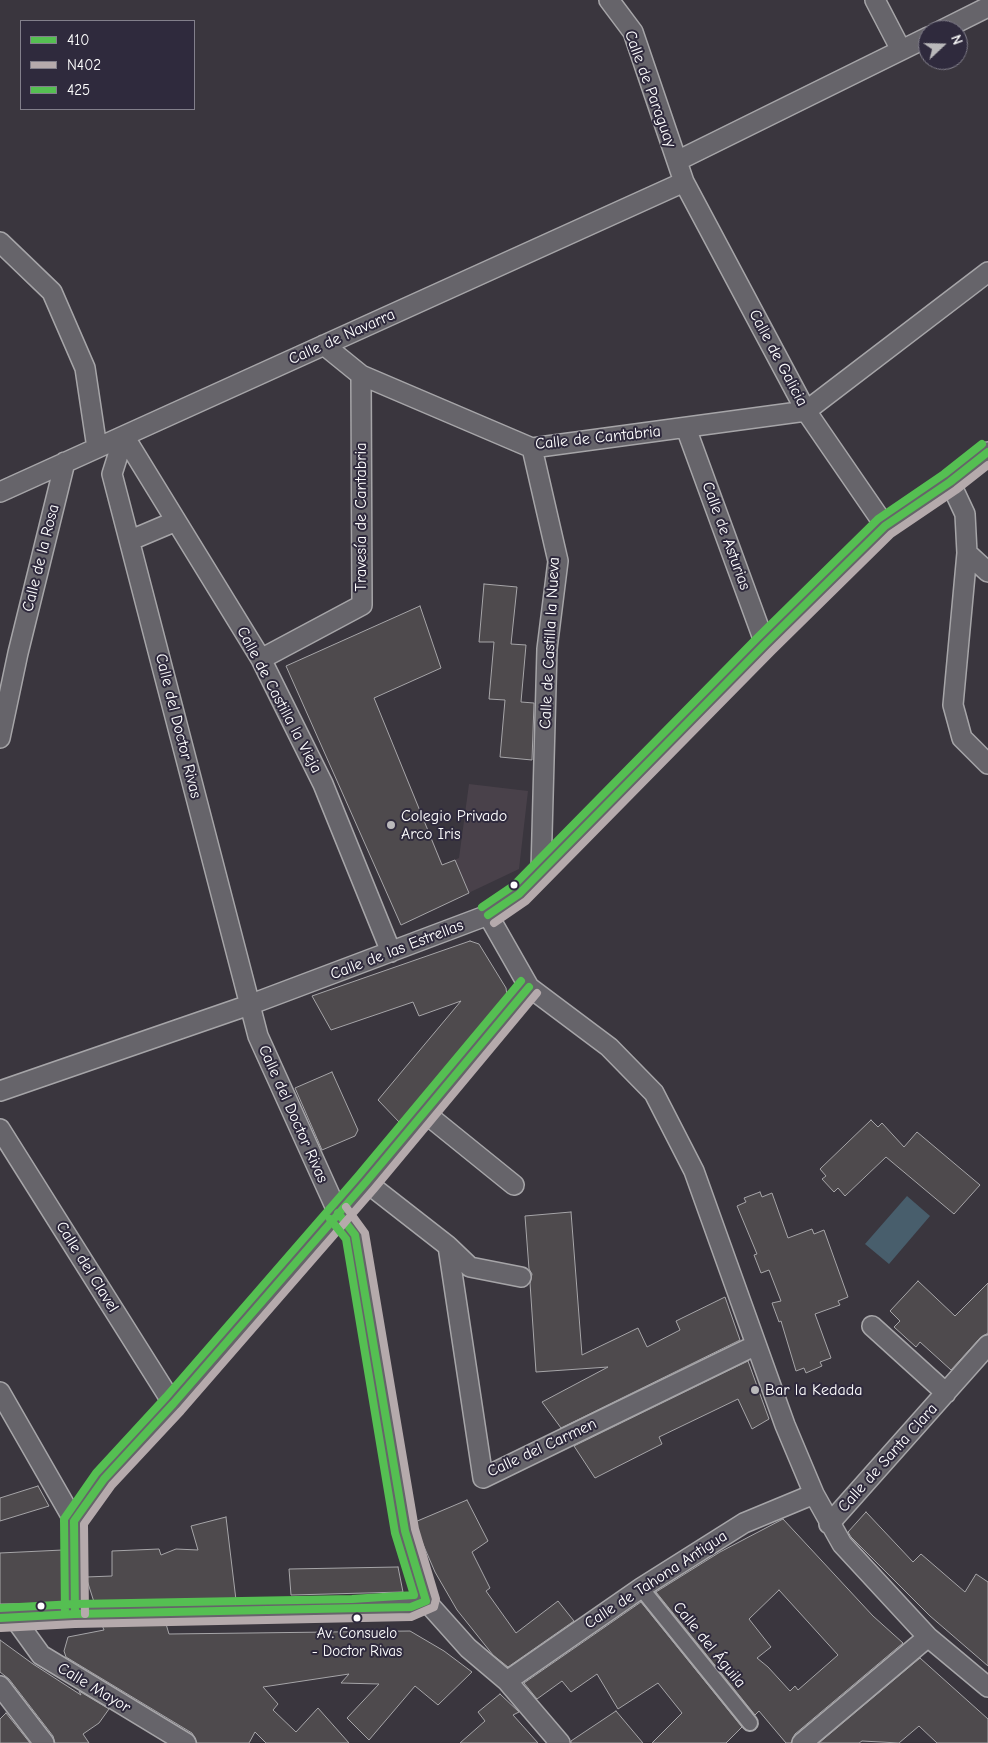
<!DOCTYPE html>
<meta charset="utf-8">
<style>
body{margin:0}
#map{position:relative;width:988px;height:1743px;overflow:hidden;background:#3a363e;font-family:"Comic Neue",sans-serif}
canvas{display:block}
.legend{position:absolute;left:20px;top:20px;width:175px;height:90px;box-sizing:border-box;background:#2f2a3d;border:1px solid #827f8b;margin:0;padding:6px 9px;list-style:none;font-size:15px;color:#fff}
.legend li{display:flex;align-items:center;gap:10px;height:25px}
.legend b{width:25px;border:1px solid #827f8b}
.north{position:absolute;left:918px;top:20px;width:50px;height:50px;box-sizing:border-box;background:#2f2a3d;border:1px solid #827f8b;border-radius:50%;rotate:69deg;font-size:14px;font-weight:700;line-height:20px;text-align:center;color:#fff}
.north::after{content:'';display:block;margin:auto;width:18px;height:22px;background:#bab9bb;clip-path:polygon(50% 0,100% 100%,50% 72%,0 100%)}
</style>
<div id="map">
<canvas width="988" height="1743"></canvas>
<ul class="legend">
<li><b style="height:6px;background:#55bf52"></b>410</li>
<li><b style="height:6px;background:#b5aaac"></b>N402</li>
<li><b style="height:6px;background:#55bf52"></b>425</li>
</ul>
<div class="north">N</div>
</div>
<script>
const g = document.querySelector('canvas').getContext('2d');
g.lineJoin = 'round';
function fillPath(path, color) { g.fillStyle = color; g.fill(path, 'evenodd'); }
const shape = rows => new Path2D(rows.map(r => 'M' + r).join(''));
function strokePath(path, color, width, dash) { g.strokeStyle = color; g.lineWidth = width; g.lineCap = dash ? 'butt' : 'round'; g.setLineDash(dash || []); g.stroke(path); }
function write(font, color, halo, rows, align = 'center') {
  g.font = font + ' "Comic Neue",sans-serif'; g.lineWidth = 4; g.setLineDash([]); g.textBaseline = 'middle'; g.strokeStyle = halo; g.fillStyle = color; for (const [text, x, y, turn = 0] of rows) {
    g.save(); g.translate(x, y); g.rotate((+turn || 0) * Math.PI / 180); g.textAlign = isNaN(turn) ? turn : align; if (halo) g.strokeText(text, 0, 0); g.fillText(text, 0, 0); g.restore();
  }
}
fillPath(shape([
 [382,717,443,865,459,858,469,784,528,791,519,869,401,925,321,742]
]), '#49414a');
fillPath(shape([
 [907,1196,930,1216,889,1264,865,1244]
]), '#485e6c');
const building = shape([
 [484,584,517,587,511,644,526,645,521,702,534,703,532,760,500,757,505,700,489,699,494,642,479,642,484,584],
 [420,606,441,668,374,698,442,865,455,860,469,893,401,925,286,666,420,606],
 [470,941,479,944,506,988,507,996,400,1123,378,1100,461,1001,419,1016,413,1002,331,1030,312,996,470,941],
 [332,1072,358,1130,355,1136,322,1150,295,1088,332,1072],
 [871,1120,878,1127,882,1123,904,1147,917,1132,980,1185,954,1214,886,1157,845,1196,838,1188,834,1192,822,1179,826,1176,820,1169,871,1120],
 [760,1192,762,1197,772,1193,788,1238,812,1229,814,1234,824,1230,848,1297,838,1301,840,1305,815,1314,831,1358,820,1362,822,1366,806,1373,804,1368,796,1371,781,1321,779,1322,772,1303,781,1301,769,1270,761,1273,754,1255,757,1254,737,1206,746,1202,744,1198,760,1192],
 [571,1212,582,1355,638,1328,647,1347,680,1330,676,1321,725,1297,740,1340,561,1428,542,1402,608,1367,536,1372,530,1283,532,1274,529,1269,525,1216,571,1212],
 [918,1281,955,1316,988,1283,988,1333,980,1338,951,1370,920,1342,916,1347,894,1327,900,1321,890,1311,918,1281],
 [748,1361,769,1419,752,1429,738,1399,659,1437,662,1444,595,1478,574,1446,748,1361],
 [38,1486,49,1506,0,1521,0,1498,38,1486],
 [467,1500,488,1541,472,1552,490,1588,486,1591,516,1633,558,1601,574,1621,508,1667,493,1655,457,1610,435,1572,416,1528,415,1522,467,1500],
 [866,1512,913,1562,921,1554,965,1592,976,1574,988,1582,988,1666,930,1616,851,1537,848,1532,866,1512],
 [226,1517,236,1600,94,1602,86,1577,112,1576,112,1551,159,1549,161,1555,176,1549,198,1550,191,1526,226,1517],
 [783,1519,873,1616,903,1643,795,1734,791,1743,786,1743,759,1711,755,1715,656,1592,720,1552,783,1519],
 [779,1590,838,1655,798,1690,795,1686,790,1691,768,1667,757,1658,771,1647,749,1619,779,1590],
 [63,1550,63,1603,0,1604,0,1553,63,1550],
 [398,1567,403,1592,291,1595,289,1569,398,1567],
 [641,1602,742,1727,726,1743,652,1743,682,1713,658,1683,618,1709,597,1674,571,1692,562,1681,537,1699,524,1683,641,1602],
 [166,1624,169,1634,410,1631,444,1651,472,1672,438,1705,415,1686,369,1740,347,1718,379,1684,341,1683,349,1674,263,1687,278,1704,273,1710,296,1732,318,1708,349,1743,266,1743,255,1732,249,1743,197,1743,192,1733,66,1657,64,1651,68,1637,104,1630,102,1625,166,1624],
 [0,1640,33,1664,81,1695,79,1691,109,1709,99,1723,83,1734,89,1743,55,1743,53,1736,9,1679,0,1672,0,1640],
 [920,1658,988,1719,988,1743,937,1743,919,1726,899,1743,862,1741,859,1743,819,1743,920,1658],
 [500,1694,519,1712,513,1715,538,1743,460,1743,485,1721,478,1712,500,1694],
 [616,1711,643,1743,571,1743,571,1741,616,1711],
 [6,1713,30,1743,0,1743,0,1719,6,1713]
]);
fillPath(building, '#4e4a4d');
strokePath(building, '#a6a5a8', 1);
const pedestrian = shape([
 [641,1588,750,1723]
]);
const minor = shape([
 [609,0,633,32,684,182,806,411,885,526],
 [875,0,901,50],
 [942,30,988,7],
 [677,161,928,37],
 [0,242,52,292,85,368,97,448],
 [324,345,361,375,532,448,806,411,988,272],
 [686,428,765,644],
 [124,436,112,474,258,1036,338,1213,355,1235,405,1531,426,1601,468,1648,507,1681,560,1743],
 [124,436,261,659,323,784,391,952],
 [532,448,558,561,547,649,541,871],
 [950,482,965,514,967,553,953,705,962,738,988,764],
 [0,492,684,182],
 [131,540,176,521],
 [967,553,988,572],
 [261,659,362,605,361,375],
 [0,738,18,653,65,462],
 [488,915,529,987,609,1047,654,1093,694,1171,785,1425,814,1494,842,1544,928,1637,988,1687],
 [0,1091,249,1005,488,915,519,894,765,644,885,526,950,482,988,452],
 [425,1113,514,1185],
 [0,1129,173,1404],
 [366,1182,448,1246,483,1478,756,1345],
 [448,1246,470,1267,521,1277],
 [872,1326,946,1393],
 [0,1392,74,1521],
 [829,1524,988,1345],
 [75,1614,74,1521,104,1479,173,1404,366,1182,529,987],
 [0,1618,75,1614,352,1609,411,1607,426,1601],
 [15,1619,41,1655,186,1743],
 [507,1681,641,1588,744,1523,814,1494],
 [0,1686,44,1743],
 [802,1743,928,1637]
]);
strokePath(pedestrian, '#a6a5a8', 18);
strokePath(minor, '#a6a5a8', 22);
strokePath(pedestrian, '#66646a', 14);
strokePath(minor, '#66646a', 19);
strokePath(shape([
 [488,915,519,894,765,644,885,526,950,482,988,452],
 [338,1213,355,1235,405,1531,426,1601],
 [75,1614,74,1521,104,1479,173,1404,366,1182,529,987],
 [0,1618,75,1614,411,1607,426,1601]
]), '#55bf52', 8);
strokePath(shape([
 [494,923,526,901,772,651,891,534,956,490,988,465],
 [85,1614,84,1524,112,1485,181,1411,374,1189,537,993],
 [1,1628,75,1624,411,1617,434,1607,436,1599,415,1529,365,1233,346,1207]
]), '#b5aaac', 8);
strokePath(shape([
 [482,907,513,886,758,637,878,519,944,474,982,444],
 [0,1608,75,1604,352,1599,414,1595,395,1533,346,1239,330,1219],
 [65,1614,64,1519,96,1473,166,1397,358,1176,521,981]
]), '#55bf52', 8);
for (const [x, y, r, color] of [
 [391,825,5,"#bab9bb"],
 [514,885,4.5,"#fff"],
 [755,1390,5,"#bab9bb"],
 [41,1606,4.5,"#fff"],
 [357,1618,4.5,"#fff"]
]) { const dot = new Path2D(); dot.arc(x, y, r, 0, 2 * Math.PI); g.fillStyle = color; g.fill(dot); strokePath(dot, '#2f2a3d', 2); }
write('15px', '#fff', '#2f2a3d', [
 ["Av. Consuelo",357,1634],
 ["- Doctor Rivas",357,1652]
]);
write('16px', '#fff', '#2f2a3d', [
 ["Calle de Paraguay",650,89,70],
 ["Calle de Navarra",342,337,-24],
 ["Calle de Galicia",778,358,62],
 ["Calle de Cantabria",598,438,-6],
 ["Travesía de Cantabria",361,517,-90],
 ["Calle de Asturias",726,536,70],
 ["Calle de la Rosa",41,558,-76],
 ["Calle de Castilla la Nueva",550,643,-87],
 ["Calle de Castilla la Vieja",279,700,62],
 ["Calle del Doctor Rivas",178,726,76],
 ["Calle de las Estrellas",397,950,-21],
 ["Calle del Doctor Rivas",293,1114,66],
 ["Calle del Clavel",87,1267,58],
 ["Calle del Carmen",542,1448,-25],
 ["Calle de Santa Clara",888,1458,-48],
 ["Calle de Tahona Antigua",656,1580,-33],
 ["Calle del Águila",709,1645,51],
 ["Calle Mayor",94,1688,31]
]);
write('16px', '#fff', '#2f2a3d', [
 ["Colegio Privado",401,816],
 ["Arco Iris",401,834],
 ["Bar la Kedada",765,1390]
], 'left');
</script>
